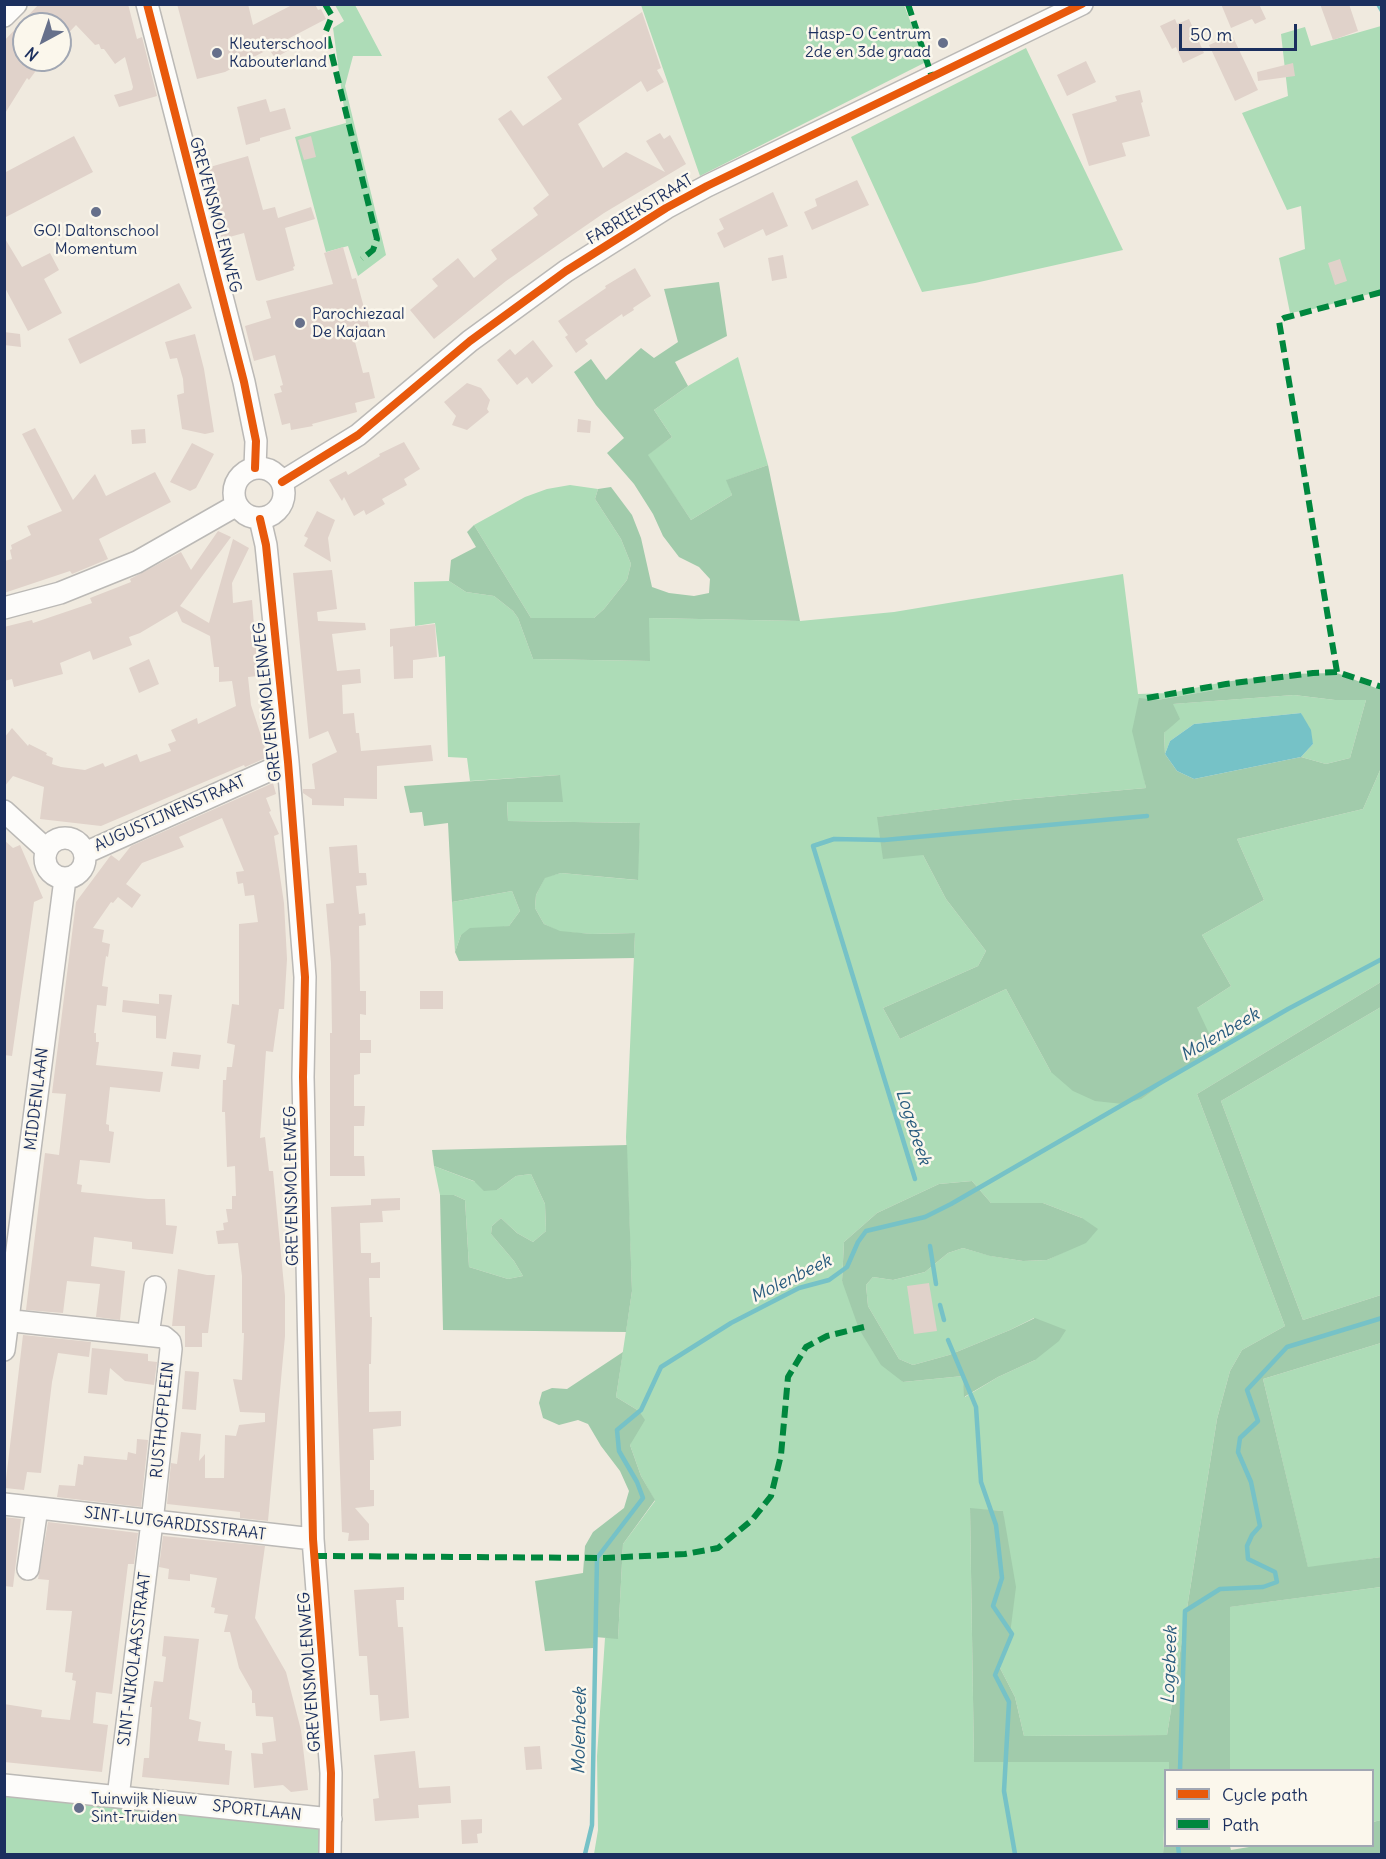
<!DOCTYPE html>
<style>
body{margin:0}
#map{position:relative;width:1386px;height:1859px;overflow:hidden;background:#f0eadf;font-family:Delius,sans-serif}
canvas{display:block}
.frame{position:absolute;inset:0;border:6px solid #1b2f5e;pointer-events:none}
.legend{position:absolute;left:1164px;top:1769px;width:210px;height:78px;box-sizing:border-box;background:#fbf7ec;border:2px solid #a1a7b3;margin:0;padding:8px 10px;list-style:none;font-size:18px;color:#1b2f5e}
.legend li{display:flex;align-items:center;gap:12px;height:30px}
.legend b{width:30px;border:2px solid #a1a7b3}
.north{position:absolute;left:12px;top:12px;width:60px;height:60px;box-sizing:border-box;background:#fbf7ec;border:2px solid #a1a7b3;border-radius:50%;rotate:220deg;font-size:16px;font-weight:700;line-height:24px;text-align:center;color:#1b2f5e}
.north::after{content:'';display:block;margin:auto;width:21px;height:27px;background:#66708b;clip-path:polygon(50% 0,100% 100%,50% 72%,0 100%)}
.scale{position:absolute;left:1179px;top:24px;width:118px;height:27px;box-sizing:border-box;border:3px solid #1b2f5e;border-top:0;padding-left:8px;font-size:18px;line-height:21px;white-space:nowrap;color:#1b2f5e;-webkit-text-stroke:4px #fbf7ec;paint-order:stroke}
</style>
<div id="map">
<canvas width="1386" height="1859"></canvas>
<div class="frame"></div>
<ul class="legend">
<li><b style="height:8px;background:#e8590c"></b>Cycle path</li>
<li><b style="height:8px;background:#00873e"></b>Path</li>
</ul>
<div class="north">N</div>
<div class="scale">50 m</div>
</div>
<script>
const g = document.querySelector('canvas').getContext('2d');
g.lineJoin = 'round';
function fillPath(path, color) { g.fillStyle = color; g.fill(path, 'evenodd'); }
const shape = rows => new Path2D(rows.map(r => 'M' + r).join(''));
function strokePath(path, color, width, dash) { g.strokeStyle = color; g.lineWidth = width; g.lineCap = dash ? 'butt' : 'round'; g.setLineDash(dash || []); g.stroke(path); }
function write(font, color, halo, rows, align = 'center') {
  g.font = font + ' Delius,sans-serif'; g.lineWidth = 5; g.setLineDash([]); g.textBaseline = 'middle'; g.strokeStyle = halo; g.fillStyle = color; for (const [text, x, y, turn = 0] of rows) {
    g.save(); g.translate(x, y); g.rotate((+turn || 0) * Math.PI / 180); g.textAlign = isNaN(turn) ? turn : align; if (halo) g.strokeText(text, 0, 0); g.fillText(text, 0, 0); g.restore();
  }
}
fillPath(shape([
 [335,5,355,5,382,56,353,56,345,86,386,255,358,276,348,246,326,252,295,137,346,123,333,28,344,21],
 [641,5,904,5,926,62,700,176],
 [1381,26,1381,291,1313,309,1290,313,1279,258,1305,249,1301,206,1287,210,1242,113,1288,96,1281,34,1305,27,1311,46],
 [1026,48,1123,250,975,283,922,292,851,137],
 [738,357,768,465,727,480,732,495,691,520,647,455,672,437,654,410,688,386],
 [570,485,598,489,595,499,621,539,631,564,627,580,604,609,594,618,531,618,474,525,525,497,547,489],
 [1123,574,1138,694,1170,693,1224,682,1227,688,1157,700,1141,762,1146,788,1013,800,878,817,923,855,946,899,986,951,978,966,883,1008,900,1039,1006,989,1051,1072,1197,1008,1231,986,1202,935,1264,900,1237,839,1363,809,1381,768,1381,982,1197,1094,1285,1326,1242,1350,1230,1371,1217,1419,1167,1735,1024,1736,1015,1697,1000,1668,1009,1642,1003,1511,970,1509,974,1761,1169,1762,1169,1770,1166,1770,1163,1854,594,1854,598,1830,597,1756,605,1638,618,1638,623,1544,655,1501,641,1476,630,1445,639,1411,616,1397,632,1291,626,1137,635,933,592,934,560,932,544,924,535,908,536,895,545,877,561,873,637,880,640,823,508,821,507,802,560,775,470,781,467,758,448,757,445,656,439,657,435,623,415,626,414,582,449,581,466,592,494,596,513,611,518,618,533,659,649,661,649,618,800,621,894,612],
 [972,1181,991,1203,1043,1203,1082,1218,1066,1251,1047,1260,1023,1261,991,1256,963,1248,948,1253,925,1272,893,1280,873,1277,866,1285,868,1306,899,1359,913,1365,949,1355,1010,1330,1034,1318,1035,1360,998,1377,965,1397,963,1376,903,1382,842,1281,844,1242,877,1213,939,1184],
 [1294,695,1335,700,1366,700,1350,758,1326,764,1301,757,1313,744,1301,713,1194,724,1170,741,1165,754,1164,733,1170,726,1172,704],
 [512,891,520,911,509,926,461,935,455,952,452,902],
 [1381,1007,1381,1295,1303,1320,1221,1101],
 [434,1166,497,1190,516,1176,531,1174,545,1204,546,1231,533,1242,517,1233,501,1218,492,1226,491,1234,514,1261,523,1276,508,1279,469,1267,465,1200,454,1195,440,1195],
 [1381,1343,1381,1557,1308,1568,1263,1379],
 [1381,1587,1381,1820,1373,1822,1372,1770,1230,1770,1229,1607],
 [5,1792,319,1826,322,1834,322,1854,5,1854]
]), '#addcb7');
fillPath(shape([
 [719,282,727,336,675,362,688,386,654,410,672,437,648,455,691,520,732,495,726,480,768,465,800,621,649,618,650,661,533,659,518,618,513,611,494,596,466,592,449,581,451,560,476,547,467,532,474,525,531,618,594,618,604,609,627,580,631,564,621,539,595,499,598,489,611,487,632,515,641,538,652,587,669,593,694,596,709,593,710,579,699,567,679,557,663,536,653,514,634,484,607,453,624,438,596,405,574,372,591,359,606,380,641,348,654,358,678,342,664,289],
 [1337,673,1381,690,1381,768,1363,809,1237,839,1264,900,1202,935,1231,986,1197,1008,1215,1046,1141,1099,1123,1104,1095,1101,1073,1091,1051,1072,1006,989,900,1039,883,1008,978,966,986,951,946,899,923,855,883,859,877,817,1013,800,1146,788,1132,731,1139,698,1157,700,1226,688,1224,682,1285,674],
 [1294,695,1335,700,1366,700,1350,758,1326,764,1301,757,1194,779,1177,771,1165,754,1164,733,1180,719,1173,704],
 [560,775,563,802,507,802,508,821,640,823,638,880,561,873,545,878,536,895,535,908,544,924,560,931,592,934,635,933,634,958,459,961,455,952,461,935,470,928,509,926,520,911,512,891,452,902,448,823,424,826,422,812,410,813,404,786],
 [1381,982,1381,1007,1221,1101,1303,1320,1381,1295,1381,1343,1263,1379,1308,1567,1381,1557,1381,1587,1230,1607,1230,1770,1169,1770,1169,1762,974,1762,970,1508,1003,1511,1016,1587,1009,1642,1000,1668,1015,1697,1024,1736,1167,1735,1217,1419,1230,1371,1242,1350,1285,1326,1197,1094],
 [627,1145,632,1291,626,1332,443,1330,440,1195,454,1195,465,1200,469,1267,508,1279,523,1276,514,1261,491,1234,492,1226,501,1218,517,1233,533,1242,546,1231,545,1204,531,1174,516,1176,497,1190,484,1191,474,1181,434,1166,432,1150],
 [972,1181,991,1203,1043,1203,1082,1218,1098,1229,1086,1243,1047,1260,1023,1261,990,1256,963,1248,948,1253,925,1272,893,1280,873,1277,866,1285,868,1306,899,1359,913,1365,949,1355,1010,1330,1035,1318,1066,1330,1059,1341,1035,1360,998,1377,964,1397,963,1376,903,1382,881,1365,859,1329,842,1281,844,1242,877,1213,939,1184],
 [623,1352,616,1397,639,1411,645,1420,630,1445,641,1476,655,1500,623,1544,618,1639,595,1637,593,1648,545,1651,535,1581,583,1573,585,1546,593,1532,624,1508,629,1491,620,1471,601,1446,588,1424,578,1420,559,1425,543,1418,539,1403,542,1392,552,1388,567,1389],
 [1381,1820,1381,1854,1163,1854,1165,1821,1166,1846,1230,1846,1231,1850,1255,1846,1372,1846,1373,1822]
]), '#a1cbab');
fillPath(shape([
 [1301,713,1311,730,1313,744,1301,757,1194,779,1177,771,1165,754,1170,741,1194,724]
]), '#76c2c7');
strokePath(shape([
 [1378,4,1382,11],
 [915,1179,813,846,834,839,884,840,1147,816],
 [930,1246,936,1284],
 [940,1305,944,1320],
 [948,1340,976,1407,981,1482,996,1525,1002,1578,993,1606,1012,1634,995,1675,1009,1702,1004,1791,1015,1854],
 [1180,1770,1185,1611,1220,1589,1263,1587,1277,1582,1275,1572,1248,1559,1247,1546,1252,1535,1260,1526,1251,1482,1238,1452,1240,1438,1258,1421,1247,1390,1287,1347,1382,1318],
 [1178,1846,1179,1854],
 [585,1854,592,1825,597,1558,643,1498,637,1482,619,1451,617,1430,641,1410,661,1367,731,1323,799,1288,829,1280,847,1267,858,1242,866,1231,925,1217,951,1204,1288,1009,1382,959]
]), '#76c2c7', 4.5);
fillPath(shape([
 [39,4,128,4,137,39,142,37,157,96,119,107,114,95,132,90,133,87,125,57,115,64,104,49,101,49,99,44,95,45,76,25,60,42,60,24,24,24,24,60,44,60,29,80,27,78,4,115,4,41],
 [177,4,248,4,253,25,292,5,315,4,318,10,321,9,326,19,284,41,289,50,275,58,269,49,225,72,197,79],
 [1221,4,1259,4,1266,19,1255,24,1252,19,1231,28],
 [1320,4,1349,4,1358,31,1333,40],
 [642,12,661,68,657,70,664,82,647,92,641,81,578,124,603,168,626,152,665,172,646,141,660,133,664,139,670,135,686,164,604,213,562,242,506,281,434,339,410,310,438,286,432,279,458,258,474,278,497,259,491,250,538,215,533,208,549,195,498,119,511,110,523,126,562,99,547,77],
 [1175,19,1177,24,1189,19,1204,53,1183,63,1176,47,1172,49,1160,26],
 [1232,35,1258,90,1235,101,1209,45],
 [1086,61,1096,82,1067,96,1057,75],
 [1293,63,1295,76,1258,81,1257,72],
 [1140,90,1143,102,1141,103,1150,136,1122,143,1126,156,1089,166,1072,114,1117,101,1115,96],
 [266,99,270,112,285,108,291,129,260,138,260,141,246,145,237,107],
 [74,136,93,172,4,218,4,173],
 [311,136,316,157,304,160,298,140],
 [248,156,263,210,275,207,278,218,311,207,315,219,285,228,295,266,293,267,294,270,259,281,256,280,244,233,222,239,203,169],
 [857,180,869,205,812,230,804,212,817,206,815,199],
 [773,192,788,226,766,236,763,229,724,248,717,233,724,229,719,219],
 [4,237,22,267,50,253,59,270,44,279,62,313,28,331,4,286],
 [343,247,352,279,356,278,370,330,353,334,363,373,369,372,375,398,355,403,357,412,312,424,313,426,291,430,290,423,282,425,274,394,282,392,280,386,283,385,275,355,254,361,245,326,271,318,266,301,333,284,324,253],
 [783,255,787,278,772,281,768,258],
 [1340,259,1347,281,1335,285,1328,263],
 [635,268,651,296,633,308,634,310,623,317,622,314,585,340,588,344,576,353,565,337,568,335,558,321,606,288,605,286],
 [179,283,192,308,80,364,68,339],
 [4,332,20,334,21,347,4,345],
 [195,334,204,369,214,432,205,434,182,429,177,395,184,393,183,379,177,358,170,359,165,342],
 [533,340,553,366,532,384,527,377,517,385,497,360,510,349,515,355],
 [467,383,481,388,490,400,487,409,489,412,467,430,452,425,456,416,444,402],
 [578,419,591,421,590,433,577,432],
 [35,428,73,500,95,474,106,496,155,472,171,502,99,539,108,559,72,574,70,571,4,593,4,561,12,559,10,550,12,549,11,545,31,535,27,526,62,511,22,434],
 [145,429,146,443,132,444,131,430],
 [404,442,420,469,404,479,407,485,382,499,385,504,366,515,364,510,354,516,344,497,342,501,329,480,346,471,348,475,380,456,379,454],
 [192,443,214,454,196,488,190,491,170,482],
 [317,511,335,520,328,538,331,562,304,546,308,538,304,536],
 [218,531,231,537,180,606,209,623,233,539,249,548,232,583,233,603,252,600,258,676,248,677,251,705,268,757,245,767,244,765,101,826,40,819,44,787,13,776,4,787,4,738,12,728,28,746,29,744,47,753,46,755,53,758,52,764,61,767,85,770,103,763,105,767,137,754,140,762,171,751,168,744,176,741,171,730,197,718,198,724,236,706,232,681,219,682,219,667,214,667,210,636,182,622,177,611,140,633,129,637,132,645,93,660,90,651,60,663,63,674,14,687,12,679,4,681,4,627,32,620,33,623,92,603,90,598,131,582,130,579,181,552,191,570],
 [332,570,337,609,317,612,318,621,365,623,366,630,332,634,337,671,360,669,361,683,342,685,343,714,354,713,356,733,359,733,361,751,431,745,433,761,377,766,377,799,344,798,344,806,312,805,312,799,303,793,303,789,315,789,312,764,337,752,328,731,309,739,293,573],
 [435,624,437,657,413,660,413,678,394,679,393,646,390,647,390,629],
 [149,659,159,684,139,693,129,668],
 [273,783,276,794,266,798,271,811,269,812,279,834,274,836,284,903,287,959,284,1009,279,1009,273,1052,266,1051,260,1138,265,1137,269,1171,273,1171,285,1296,285,1336,268,1521,240,1518,240,1512,167,1504,171,1463,177,1464,181,1432,201,1434,199,1461,205,1454,205,1478,224,1478,225,1435,236,1436,239,1425,265,1422,265,1413,240,1412,233,1379,242,1380,244,1333,242,1333,242,1276,238,1243,218,1244,216,1231,224,1230,223,1223,228,1222,226,1209,232,1209,232,1196,236,1196,235,1166,227,1167,225,1112,222,1112,223,1080,226,1080,227,1067,232,1067,235,1045,227,1043,232,1004,239,1005,239,924,258,922,254,895,245,896,243,883,238,884,236,872,244,871,222,818,179,837,184,847,142,863,126,884,141,895,132,908,118,897,113,903,111,902,93,928,104,930,102,942,110,944,108,957,106,956,102,986,108,987,106,1006,97,1005,94,1033,96,1033,96,1042,99,1042,96,1065,163,1072,160,1092,110,1087,106,1124,109,1125,109,1131,114,1132,110,1163,80,1160,77,1184,82,1185,81,1192,148,1199,165,1199,166,1225,177,1226,173,1254,132,1249,132,1242,94,1237,91,1266,125,1271,120,1320,96,1317,100,1284,67,1281,63,1313,26,1310,45,1153,59,1155,66,1094,52,1093,76,902,111,855,119,861,131,846],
 [4,840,13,848,20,845,43,898,34,902,12,1056,4,1055],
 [357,845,359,873,366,873,367,885,356,886,359,914,365,913,366,925,359,926,360,991,366,991,366,1015,360,1014,360,1040,371,1040,371,1053,360,1053,360,1074,354,1075,354,1106,365,1106,364,1126,354,1126,354,1156,364,1156,365,1176,330,1176,330,1033,332,1033,331,963,326,904,334,903,329,847],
 [420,991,443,991,443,1009,420,1009],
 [159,994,172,995,166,1039,156,1038,156,1016,122,1012,123,1000,159,1004],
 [173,1052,201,1055,199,1069,171,1066],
 [400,1198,400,1210,382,1211,383,1222,360,1223,361,1253,371,1253,371,1263,380,1262,380,1278,369,1278,370,1317,372,1317,371,1364,369,1364,369,1412,401,1411,401,1426,373,1429,374,1460,370,1460,370,1490,374,1490,374,1506,355,1508,369,1524,369,1540,348,1541,349,1533,342,1532,331,1207,371,1205,371,1199],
 [178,1269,207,1275,215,1275,208,1333,202,1333,202,1347,185,1347,185,1326,172,1326],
 [929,1283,937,1331,914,1334,907,1286],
 [23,1335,91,1342,89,1357,58,1353,52,1382,41,1473,27,1472,24,1490,5,1488],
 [92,1348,148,1354,148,1361,157,1362,154,1385,125,1381,110,1368,107,1395,88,1393],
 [185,1371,199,1372,196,1410,182,1409],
 [137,1439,148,1440,141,1507,57,1497,59,1485,75,1486,78,1464,83,1465,84,1456,127,1460,128,1452,136,1454],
 [4,1517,21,1519,13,1587,4,1586],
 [48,1522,138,1533,134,1564,128,1564,112,1694,96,1692,93,1723,108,1725,102,1772,4,1762,4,1704,42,1710,41,1717,70,1720,76,1681,72,1680,73,1673,65,1672,72,1611,46,1610,49,1580,38,1579],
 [163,1536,265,1546,255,1618,286,1672,301,1730,308,1790,291,1792,283,1785,254,1788,251,1753,263,1754,262,1743,276,1741,273,1717,256,1716,255,1703,252,1703,252,1691,239,1668,230,1632,224,1632,228,1615,214,1613,215,1608,211,1607,217,1578,190,1574,190,1581,168,1579,169,1569,159,1567],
 [404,1587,404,1600,396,1600,398,1627,403,1627,409,1718,380,1721,378,1695,370,1695,367,1656,359,1656,354,1590],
 [164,1636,199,1639,189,1719,201,1722,198,1741,225,1744,225,1750,232,1751,229,1785,142,1777,144,1758,149,1758,152,1707,150,1707,154,1681,163,1682,166,1657,162,1656],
 [540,1746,542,1769,526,1770,524,1747],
 [415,1751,419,1788,450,1786,451,1803,418,1805,419,1818,375,1821,373,1799,379,1798,374,1755],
 [482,1819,482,1833,477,1834,478,1843,462,1844,461,1820]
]), '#e0d2ca');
const minor = shape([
 [147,4,244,382,256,441,255,468],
 [4,16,16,4],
 '234 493a25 25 0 1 1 50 0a25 25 0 1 1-50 0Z',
 [282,482,358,435,470,341,566,271,666,208,707,186,1082,4],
 [260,519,266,545,288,762,305,977,303,1077,313,1539,331,1773,330,1854],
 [4,608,60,593,137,562,237,505],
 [4,811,47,850],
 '45 858a20 20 0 1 1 40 0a20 20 0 1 1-40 0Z',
 [85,853,288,762],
 [4,1320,164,1337,170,1342,171,1349,152,1522,118,1797],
 [148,1335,155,1287],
 [4,1350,65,879],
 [4,1504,313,1539],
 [28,1569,37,1508],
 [4,1785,331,1819]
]);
strokePath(minor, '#bbb9b6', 24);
strokePath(minor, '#fdfcfa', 21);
strokePath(shape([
 [325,4,332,16,326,31,377,239,373,250,362,259],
 [908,4,932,77],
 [1337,672,1279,321,1284,318,1382,292],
 [1147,698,1226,684,1313,673,1337,672,1382,687],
 [315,1556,605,1558,685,1554,718,1548,752,1520,771,1496,781,1455,788,1377,806,1347,827,1336,864,1327]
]), '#00873e', 6, [12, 6]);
strokePath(shape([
 [147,4,244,382,256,441,255,468],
 [282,482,358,435,470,341,566,271,666,208,707,186,1082,4],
 [260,519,266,545,288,762,305,977,303,1077,313,1539,331,1773,330,1854]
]), '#e8590c', 8);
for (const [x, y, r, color] of [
 [943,43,6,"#66708b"],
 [217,53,6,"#66708b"],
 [96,212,6,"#66708b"],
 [300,323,6,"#66708b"],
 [79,1808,6,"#66708b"]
]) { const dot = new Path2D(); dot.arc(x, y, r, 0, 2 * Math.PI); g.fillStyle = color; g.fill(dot); strokePath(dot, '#fbf7ec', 2); }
write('16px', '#1b2f5e', '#fbf7ec', [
 ["Hasp-O Centrum",931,34,"right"],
 ["2de en 3de graad",931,52,"right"],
 ["Kleuterschool",229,44],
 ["Kabouterland",229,62],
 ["GO! Daltonschool",96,231,"center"],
 ["Momentum",96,249,"center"],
 ["Parochiezaal",312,314],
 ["De Kajaan",312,332],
 ["Tuinwijk Nieuw",91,1799],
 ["Sint-Truiden",91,1817]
], 'left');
write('16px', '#1b2f5e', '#fbf7ec', [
 ["FABRIEKSTRAAT",640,210,-31],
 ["GREVENSMOLENWEG",215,215,75],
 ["GREVENSMOLENWEG",268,702,-96],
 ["AUGUSTIJNENSTRAAT",170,814,-24],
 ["MIDDENLAAN",37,1099,-83],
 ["GREVENSMOLENWEG",292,1186,-91],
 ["RUSTHOFPLEIN",163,1420,-84],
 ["SINT-LUTGARDISSTRAAT",175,1524,7],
 ["SINT-NIKOLAASSTRAAT",135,1659,-83],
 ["GREVENSMOLENWEG",310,1672,-94],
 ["SPORTLAAN",257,1811,6]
]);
write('italic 18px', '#295c7f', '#fbf7ec', [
 ["Molenbeek",1220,1035,-30],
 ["Logebeek",913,1127,72],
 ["Molenbeek",791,1279,-26],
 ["Logebeek",1170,1665,-88],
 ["Molenbeek",580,1731,-89]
]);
</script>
